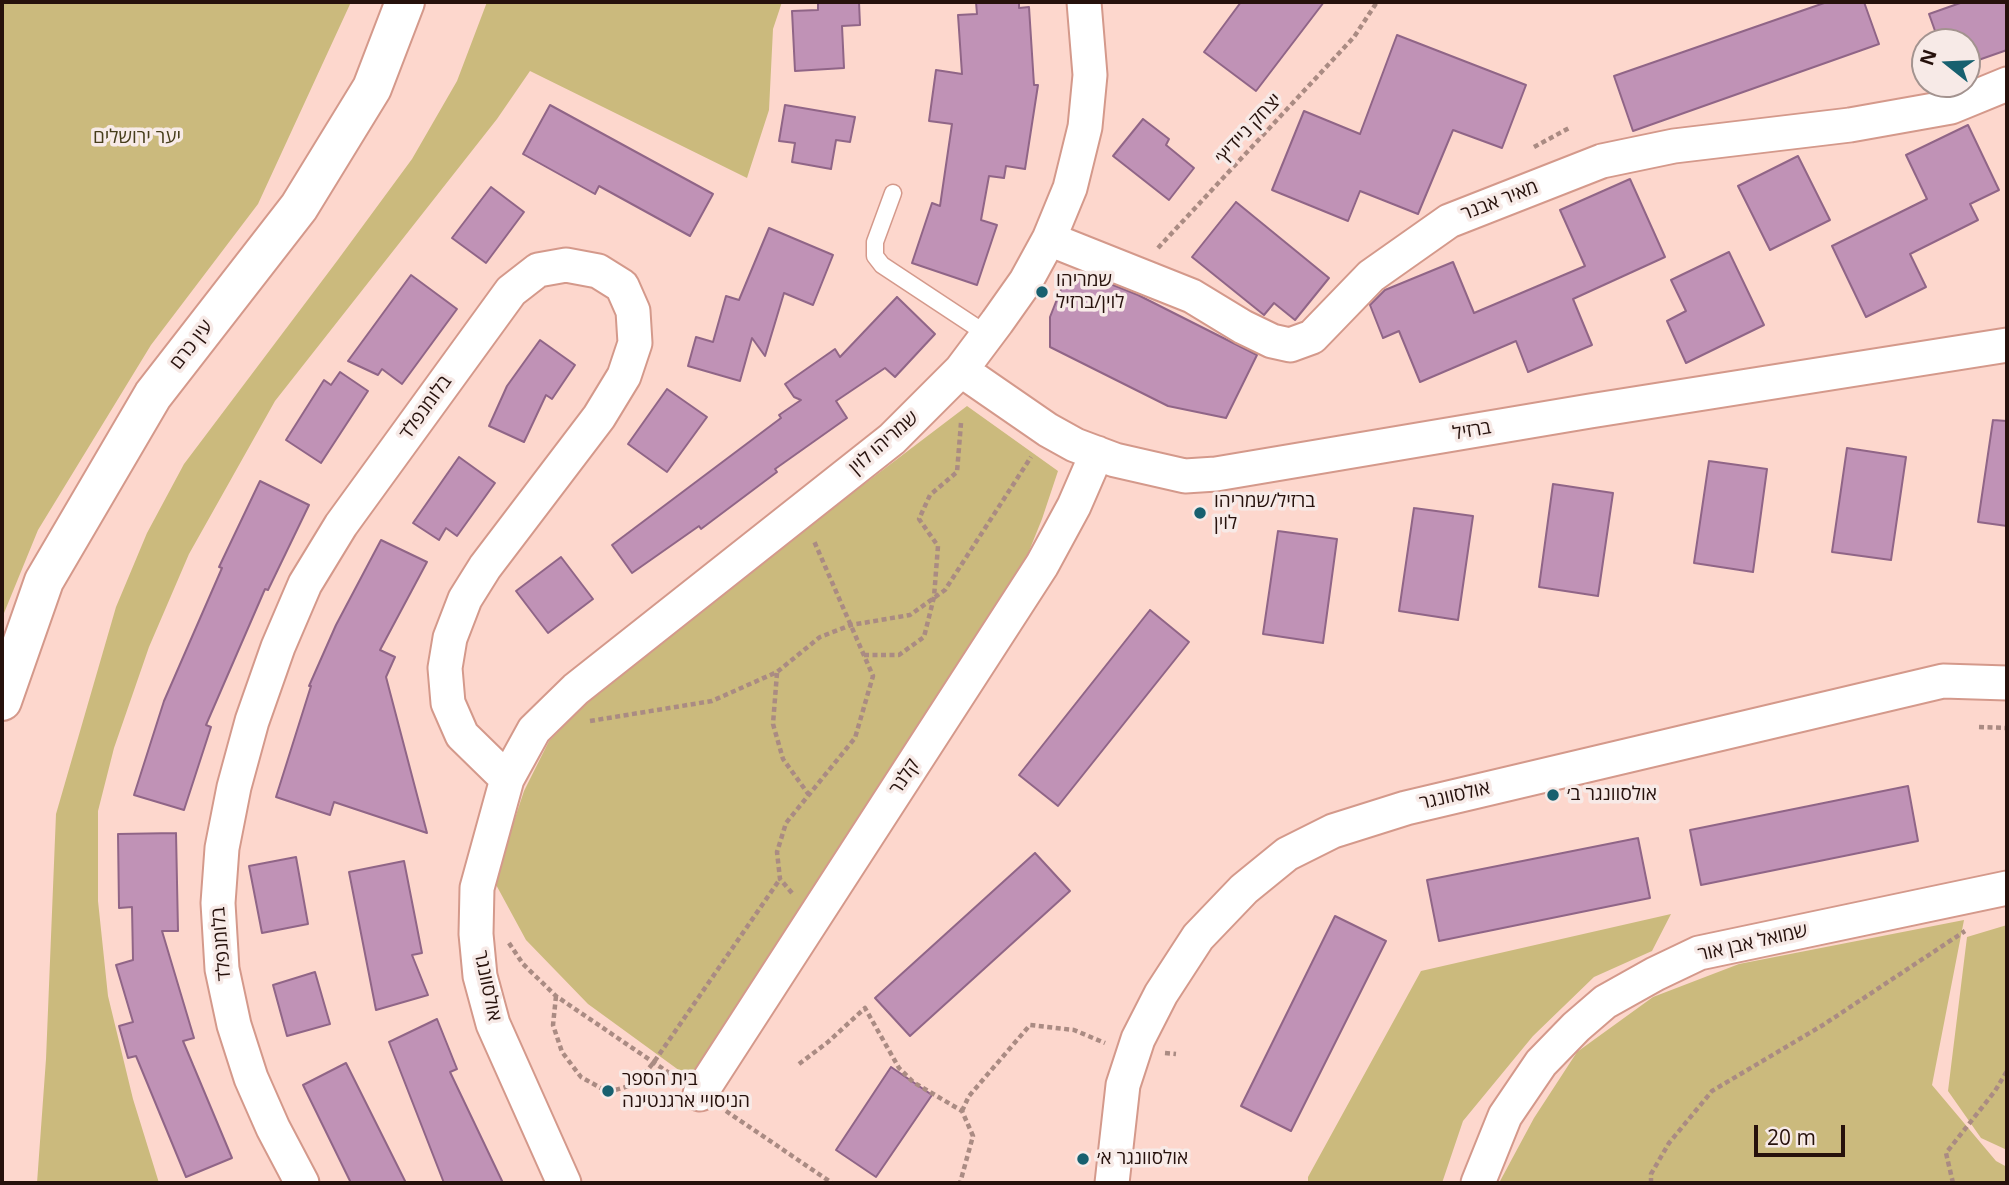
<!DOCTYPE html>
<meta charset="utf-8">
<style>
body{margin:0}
#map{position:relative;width:2009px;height:1185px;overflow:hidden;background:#fdd7cd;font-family:"Open Sans",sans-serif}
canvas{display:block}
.frame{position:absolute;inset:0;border:4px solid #26110c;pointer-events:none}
.north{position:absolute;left:1911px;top:28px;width:70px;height:70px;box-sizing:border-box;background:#f7eae7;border:2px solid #a3938f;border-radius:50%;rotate:288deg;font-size:19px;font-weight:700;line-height:28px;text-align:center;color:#26110c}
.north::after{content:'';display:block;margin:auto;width:24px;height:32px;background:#17606f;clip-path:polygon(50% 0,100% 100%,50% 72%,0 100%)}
.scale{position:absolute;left:1754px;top:1125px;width:91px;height:32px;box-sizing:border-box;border:4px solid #26110c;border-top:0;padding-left:9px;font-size:21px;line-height:24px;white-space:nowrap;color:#26110c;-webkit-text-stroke:5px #f7eae7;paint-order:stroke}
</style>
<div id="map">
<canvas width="2009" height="1185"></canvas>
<div class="frame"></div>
<div class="north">N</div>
<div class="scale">20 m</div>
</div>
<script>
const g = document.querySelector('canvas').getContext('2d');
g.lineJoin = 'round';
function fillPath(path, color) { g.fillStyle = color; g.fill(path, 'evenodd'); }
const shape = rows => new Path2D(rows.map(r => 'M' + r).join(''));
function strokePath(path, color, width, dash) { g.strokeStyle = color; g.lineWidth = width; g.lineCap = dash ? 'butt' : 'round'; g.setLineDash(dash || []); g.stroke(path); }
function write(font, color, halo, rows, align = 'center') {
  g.font = font + ' "Open Sans","Noto Sans Hebrew",sans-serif'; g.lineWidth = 7; g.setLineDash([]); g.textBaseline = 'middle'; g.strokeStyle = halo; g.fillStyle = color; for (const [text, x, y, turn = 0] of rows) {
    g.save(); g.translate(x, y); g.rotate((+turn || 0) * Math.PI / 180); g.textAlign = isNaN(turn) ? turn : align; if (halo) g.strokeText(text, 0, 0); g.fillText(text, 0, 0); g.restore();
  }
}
fillPath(shape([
 [2,2,351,2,258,204,151,345,38,530,2,618],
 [487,2,782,2,773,29,769,110,747,178,530,71,497,119,275,401,189,554,149,647,114,748,98,811,98,901,108,996,133,1099,159,1183,37,1183,46,1059,56,814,116,607,147,533,184,464,337,261,412,159,457,81],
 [967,406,1058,471,1042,519,1021,571,691,1079,588,1004,526,940,494,881,524,791,549,741,618,671],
 [1671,914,1652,951,1594,977,1533,1036,1463,1121,1442,1183,1308,1183,1308,1177,1421,971],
 [1964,920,1932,1085,1996,1161,2007,1167,2007,1183,1499,1183,1534,1118,1577,1052,1653,997,1739,964],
 [2007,925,2007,1150,1981,1138,1948,1091,1967,937]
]), '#cbba7d');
const building = shape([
 [818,2,859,2,860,25,842,26,844,68,795,71,792,11,818,10,818,2],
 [976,2,1019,2,1019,8,1029,7,1034,85,1038,85,1025,169,1006,166,1004,178,989,176,981,220,997,225,977,285,912,263,932,203,940,206,952,124,929,121,936,70,962,74,958,15,977,14,976,2],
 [1241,2,1324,2,1256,91,1204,52,1241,2],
 [1827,2,1864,2,1879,44,1633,131,1614,76,1827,2],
 [1963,2,2007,2,2007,50,1967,64,1967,42,1939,42,1929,14,1963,2],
 [1397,35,1526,85,1502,148,1453,130,1418,214,1360,191,1348,221,1272,190,1304,111,1360,134,1397,35],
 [550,105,713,194,690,236,599,186,595,194,523,154,550,105],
 [785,105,855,117,850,142,836,140,831,169,792,162,795,143,779,141,785,105],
 [1143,119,1169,139,1166,145,1194,168,1169,200,1113,156,1143,119],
 [1968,125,1999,190,1970,204,1978,220,1910,254,1926,287,1866,317,1832,246,1927,199,1906,155,1968,125],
 [1798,156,1830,220,1770,250,1738,186,1798,156],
 [1630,179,1665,257,1573,299,1592,345,1528,372,1516,341,1420,382,1399,331,1383,338,1370,305,1385,290,1453,262,1474,313,1585,266,1560,210,1630,179],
 [491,187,524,212,486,263,452,238,491,187],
 [1236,202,1329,278,1295,320,1274,303,1264,315,1192,257,1236,202],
 [769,228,833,255,813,305,784,293,765,356,752,338,740,381,688,366,696,337,713,342,726,296,739,300,769,228],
 [1729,252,1764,325,1686,363,1667,321,1686,311,1671,280,1729,252],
 [1083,273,1138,295,1257,355,1226,418,1168,406,1050,347,1050,317,1063,284,1083,273],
 [411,275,457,309,402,384,382,369,378,375,348,361,411,275],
 [897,297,935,334,895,377,885,368,836,401,847,418,775,469,777,472,701,529,699,526,632,573,612,545,781,418,779,415,801,400,794,397,785,384,835,349,840,357,897,297],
 [540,340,575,365,552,399,546,395,524,442,489,426,507,386,540,340],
 [340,372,368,391,321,463,286,440,324,380,331,385,340,372],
 [667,389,707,417,667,472,628,444,667,389],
 [1993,420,2007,421,2007,526,1978,522,1993,420],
 [1847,448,1906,457,1891,560,1832,552,1847,448],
 [459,457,495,483,457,536,446,528,439,540,413,523,459,457],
 [1709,461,1767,469,1753,572,1694,563,1709,461],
 [260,481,309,505,268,590,265,589,206,725,211,727,184,810,134,795,164,701,222,568,219,567,260,481],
 [1553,484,1613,493,1598,596,1539,587,1553,484],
 [1414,508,1473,516,1458,620,1399,611,1414,508],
 [1278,531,1337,539,1323,643,1263,634,1278,531],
 [381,540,427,562,380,650,395,657,386,677,427,833,334,802,330,815,276,797,311,686,309,686,336,625,381,540],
 [561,557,593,599,548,633,516,591,561,557],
 [1150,610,1189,642,1058,806,1019,775,1150,610],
 [1908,786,1918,841,1701,885,1690,830,1908,786],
 [176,833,178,931,162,931,194,1038,183,1041,232,1158,186,1177,136,1056,128,1058,119,1026,133,1022,116,965,133,960,132,907,119,908,118,834,176,833],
 [1638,838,1650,898,1439,941,1427,880,1638,838],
 [1035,853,1070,891,910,1036,875,998,1035,853],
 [296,857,308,924,262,933,249,866,296,857],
 [404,861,422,953,412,955,428,995,376,1010,349,872,404,861],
 [1335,916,1386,941,1291,1131,1241,1106,1335,916],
 [315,972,330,1024,287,1036,273,985,315,972],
 [437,1019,457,1069,450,1072,503,1183,444,1183,389,1042,437,1019],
 [346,1063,406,1183,351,1183,303,1085,346,1063],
 [891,1067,932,1095,876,1177,836,1150,891,1067]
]);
fillPath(building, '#c092b6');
strokePath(building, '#906587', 2);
const lane = shape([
 [893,193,875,242,875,256,882,265,988,335]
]);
const street = shape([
 [1049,239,1192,296,1243,327,1272,341,1290,345,1312,337,1371,276,1449,221,1602,161,1674,146,1850,125,1951,107,2007,84],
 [961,370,1048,430,1075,445,1115,460,1185,476,1216,474,1590,411,2007,345],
 [700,1094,1042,565,1074,506,1097,453],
 [302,1183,273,1128,251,1078,234,1025,222,969,218,903,222,848,234,787,252,721,278,647,305,584,341,525,511,291,538,270,566,265,598,271,622,286,633,311,635,343,624,376,599,417,485,567,465,599,450,638,445,668,448,703,462,735,507,779],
 [564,1183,493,1024,480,976,476,934,477,888,507,779,534,730,576,689,892,439,961,370,997,322,1026,281,1049,239,1070,188,1085,127,1090,75,1084,2],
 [1112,1183,1123,1085,1138,1039,1161,994,1198,937,1244,889,1287,854,1333,831,1406,808,1943,681,2007,683],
 [1478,1183,1505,1116,1541,1063,1576,1027,1605,1002,1655,974,1699,953,2007,888]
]);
const primary = shape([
 [2,701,44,581,153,395,299,207,372,88,405,2]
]);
strokePath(lane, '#d4998b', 19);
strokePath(street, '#d4998b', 37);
strokePath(primary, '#d4998b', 42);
strokePath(shape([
 [1534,147,1571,127],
 [1158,248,1354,37,1377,2],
 [864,655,899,655,924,637,934,597,938,546,919,519,930,495,957,472,961,423],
 [777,673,773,724,783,759,809,795],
 [590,721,712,701,777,672,820,637,851,625,910,615,945,590,1031,457],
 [1979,727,2007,728],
 [792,893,780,879,777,852,786,823,855,738,873,676,814,541],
 [509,943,523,964,556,996,675,1077],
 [556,996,553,1025,562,1052,581,1077,608,1092,636,1084,654,1062,780,879],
 [1165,1053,1176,1054],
 [799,1064,828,1042,865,1008,899,1068,913,1082,962,1111,973,1136,960,1183],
 [726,1111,832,1183],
 [962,1111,969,1096,1030,1025,1074,1030,1105,1043],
 [1651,1183,1651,1174,1669,1143,1712,1091,1823,1025,1965,931],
 [1953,1183,1946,1153,1995,1091,2007,1071]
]), '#aa8b83', 4.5, [5, 3.5]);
strokePath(lane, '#fff', 16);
strokePath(street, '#fff', 33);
strokePath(primary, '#fff', 38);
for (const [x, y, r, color] of [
 [1042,292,7,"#17606f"],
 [1200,513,7,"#17606f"],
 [1553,795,7,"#17606f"],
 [608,1091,7,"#17606f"],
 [1083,1159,7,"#17606f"]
]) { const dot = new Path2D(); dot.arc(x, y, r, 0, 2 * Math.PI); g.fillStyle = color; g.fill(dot); strokePath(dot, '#f7eae7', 2.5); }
write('19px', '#26110c', '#f7eae7', [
 ["יצחק ניידיץ׳",1249,129,-47],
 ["מאיר אבנר",1500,201,-21],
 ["עין כרם",192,345,-52],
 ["בלומנפלד",426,408,-54],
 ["ברזיל",1472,431,-10],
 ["שמריהו לוין",884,443,-41],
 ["קלנר",905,777,-57],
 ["אולסוונגר",1455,796,-13],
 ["שמואל אבן אור",1753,943,-13],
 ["בלומנפלד",222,944,-95],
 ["אולסוונגר",487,986,78]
]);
write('19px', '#463d1b', '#f7eae7', [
 ["יער ירושלים",137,138]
]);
write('19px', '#26110c', '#f7eae7', [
 ["שמריהו",1056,281],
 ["לוין/ברזיל",1056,303],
 ["ברזיל/שמריהו",1214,502],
 ["לוין",1214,524],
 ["אולסוונגר ב׳",1567,795],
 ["בית הספר",622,1080],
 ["הניסויי ארגנטינה",622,1102],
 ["אולסוונגר א׳",1097,1159]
], 'left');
</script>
